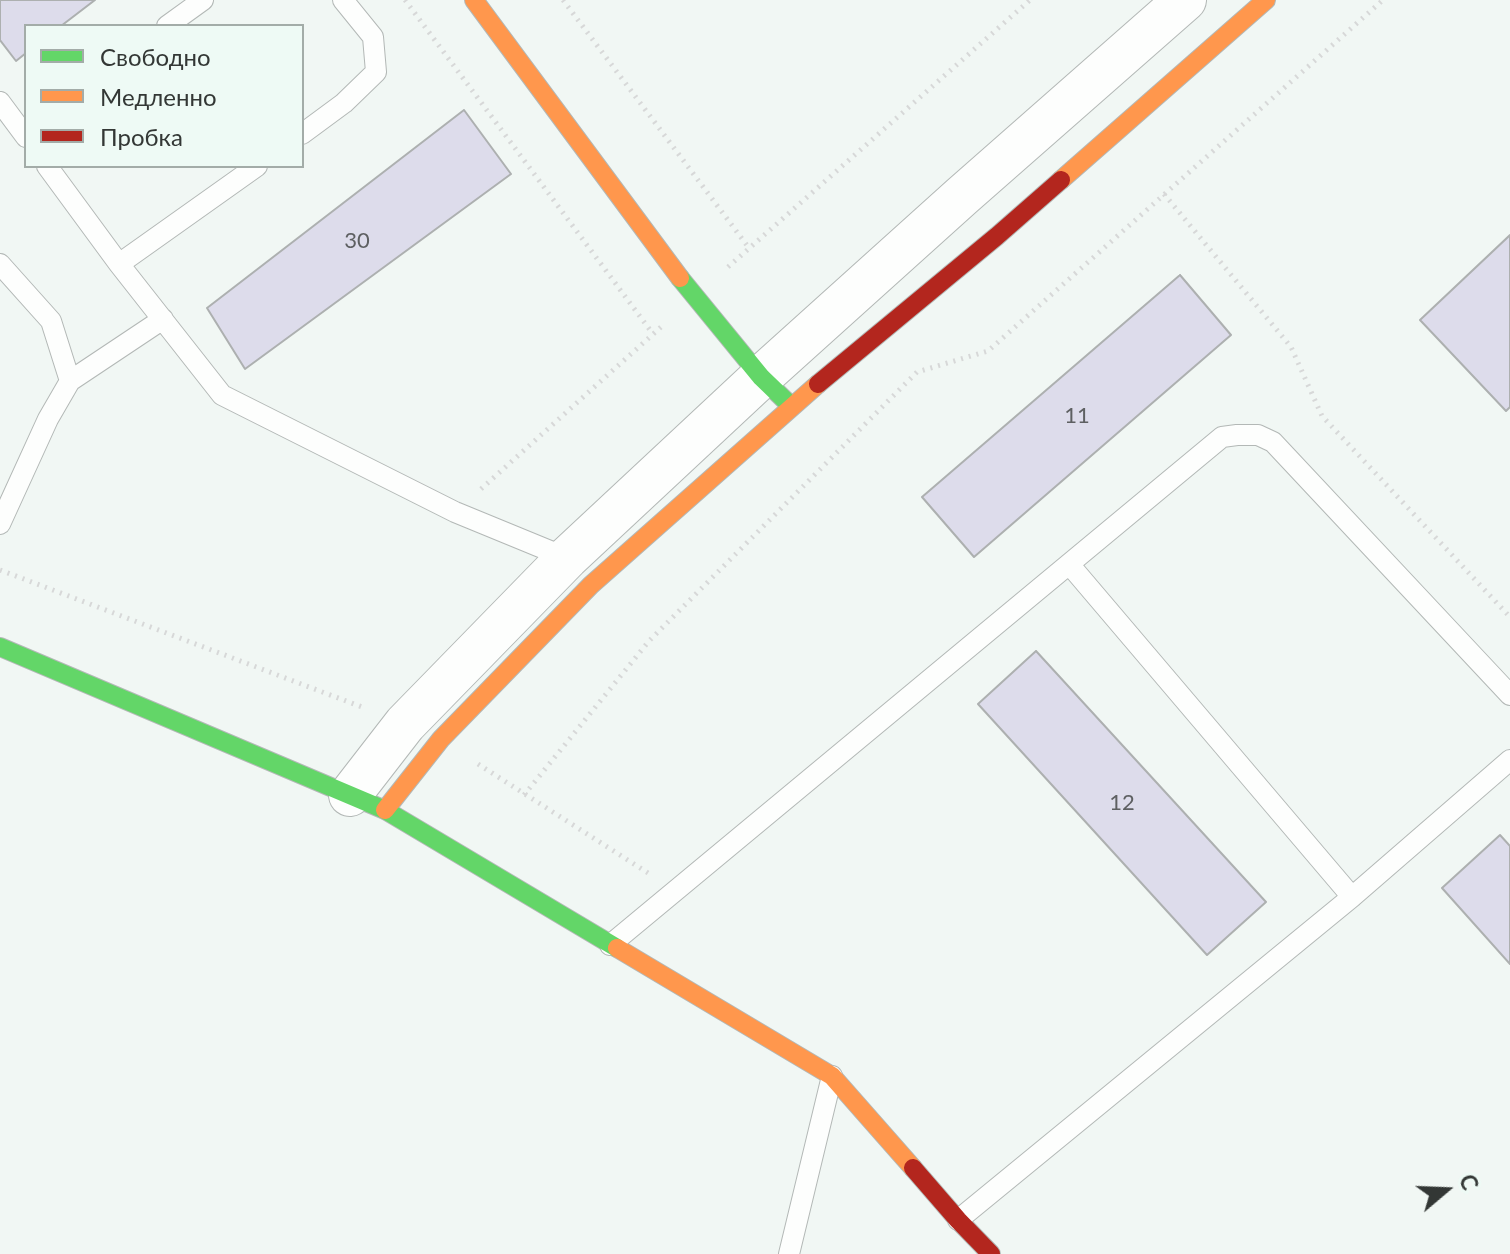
<!DOCTYPE html>
<meta charset="utf-8">
<style>
body{margin:0}
#map{position:relative;width:1510px;height:1254px;overflow:hidden;background:#f1f7f4;font-family:Lato,sans-serif}
canvas{display:block}
.legend{position:absolute;left:24px;top:24px;width:280px;height:144px;box-sizing:border-box;background:#eefaf5;border:2px solid #a3aca8;margin:0;padding:10px 14px;list-style:none;font-size:24px;color:#333735}
.legend li{display:flex;align-items:center;gap:16px;height:40px}
.legend b{width:40px;border:2px solid #a3aca8}
.north{position:absolute;left:1406px;top:1150px;width:80px;height:80px;-webkit-text-stroke:6px #eefaf5;paint-order:stroke;rotate:71deg;font-size:22px;font-weight:700;line-height:32px;text-align:center;color:#333735}
.north::after{content:'';display:block;margin:auto;width:28px;height:36px;background:#333735;clip-path:polygon(50% 0,100% 100%,50% 72%,0 100%)}
</style>
<div id="map">
<canvas width="1510" height="1254"></canvas>
<ul class="legend">
<li><b style="height:10px;background:#63d668"></b>Свободно</li>
<li><b style="height:10px;background:#ff974d"></b>Медленно</li>
<li><b style="height:10px;background:#b3261e"></b>Пробка</li>
</ul>
<div class="north">С</div>
</div>
<script>
const g = document.querySelector('canvas').getContext('2d');
g.lineJoin = 'round';
function fillPath(path, color) { g.fillStyle = color; g.fill(path, 'evenodd'); }
const shape = rows => new Path2D(rows.map(r => 'M' + r).join(''));
function strokePath(path, color, width, dash) { g.strokeStyle = color; g.lineWidth = width; g.lineCap = dash ? 'butt' : 'round'; g.setLineDash(dash || []); g.stroke(path); }
function write(font, color, halo, rows, align = 'center') {
  g.font = font + ' Lato,sans-serif'; g.lineWidth = 8; g.setLineDash([]); g.textBaseline = 'middle'; g.strokeStyle = halo; g.fillStyle = color; for (const [text, x, y, turn = 0] of rows) {
    g.save(); g.translate(x, y); g.rotate((+turn || 0) * Math.PI / 180); g.textAlign = isNaN(turn) ? turn : align; if (halo) g.strokeText(text, 0, 0); g.fillText(text, 0, 0); g.restore();
  }
}
const building = shape([
 [0,0,95,0,61,26,26,26,26,53,16,61,0,40,0,0],
 [464,110,511,174,245,369,207,308,464,110],
 [1510,235,1510,407,1506,411,1420,320,1510,235],
 [1180,275,1231,335,974,557,922,497,1180,275],
 [1036,651,1266,902,1207,955,978,704,1036,651],
 [1500,835,1510,846,1510,964,1442,888,1500,835]
]);
fillPath(building, '#dddceb');
strokePath(building, '#adb0b0', 2);
const lane = shape([
 [167,26,203,0],
 [0,102,26,137],
 [302,134,344,103,376,72,373,37,343,0],
 [47,166,119,264,222,395,455,512,567,558],
 [0,264,51,321,70,381,48,419,0,524],
 [119,264,257,166],
 [70,381,163,319],
 [1069,564,1352,897],
 [610,945,1222,437,1237,435,1258,435,1273,442,1510,695],
 [958,1220,1352,897,1510,760],
 [789,1254,832,1076]
]);
const street = shape([
 [350,795,405,724,567,558,761,377,962,196,1185,0]
]);
const fast = shape([
 [680,278,761,377,791,406],
 [0,647,385,810,617,948]
]);
const slow = shape([
 [474,0,680,278],
 [1061,180,1266,0],
 [385,810,441,739,591,585,818,384],
 [617,948,832,1076,913,1168]
]);
const jam = shape([
 [818,384,997,236,1061,180],
 [913,1168,958,1220,991,1254]
]);
strokePath(lane, '#b3b8b6', 22);
strokePath(street, '#b3b8b6', 44);
strokePath(fast, '#b3b8b6', 20);
strokePath(slow, '#b3b8b6', 20);
strokePath(jam, '#b3b8b6', 20);
strokePath(shape([
 [405,0,653,334],
 [563,0,749,248],
 [1164,194,1291,347,1322,416,1510,617],
 [728,267,1030,0],
 [481,489,661,327],
 [0,570,362,707],
 [478,764,648,873],
 [524,795,649,641,917,372,988,351,1383,0]
]), '#d7d8d8', 5, [2, 6]);
strokePath(lane, '#fdfefd', 20);
strokePath(street, '#fdfefd', 42);
strokePath(fast, '#63d668', 18);
strokePath(slow, '#ff974d', 18);
strokePath(jam, '#b3261e', 18);
write('22px', '#5e6062', null, [
 ["30",357,241],
 ["11",1077,416],
 ["12",1122,803]
]);
</script>
